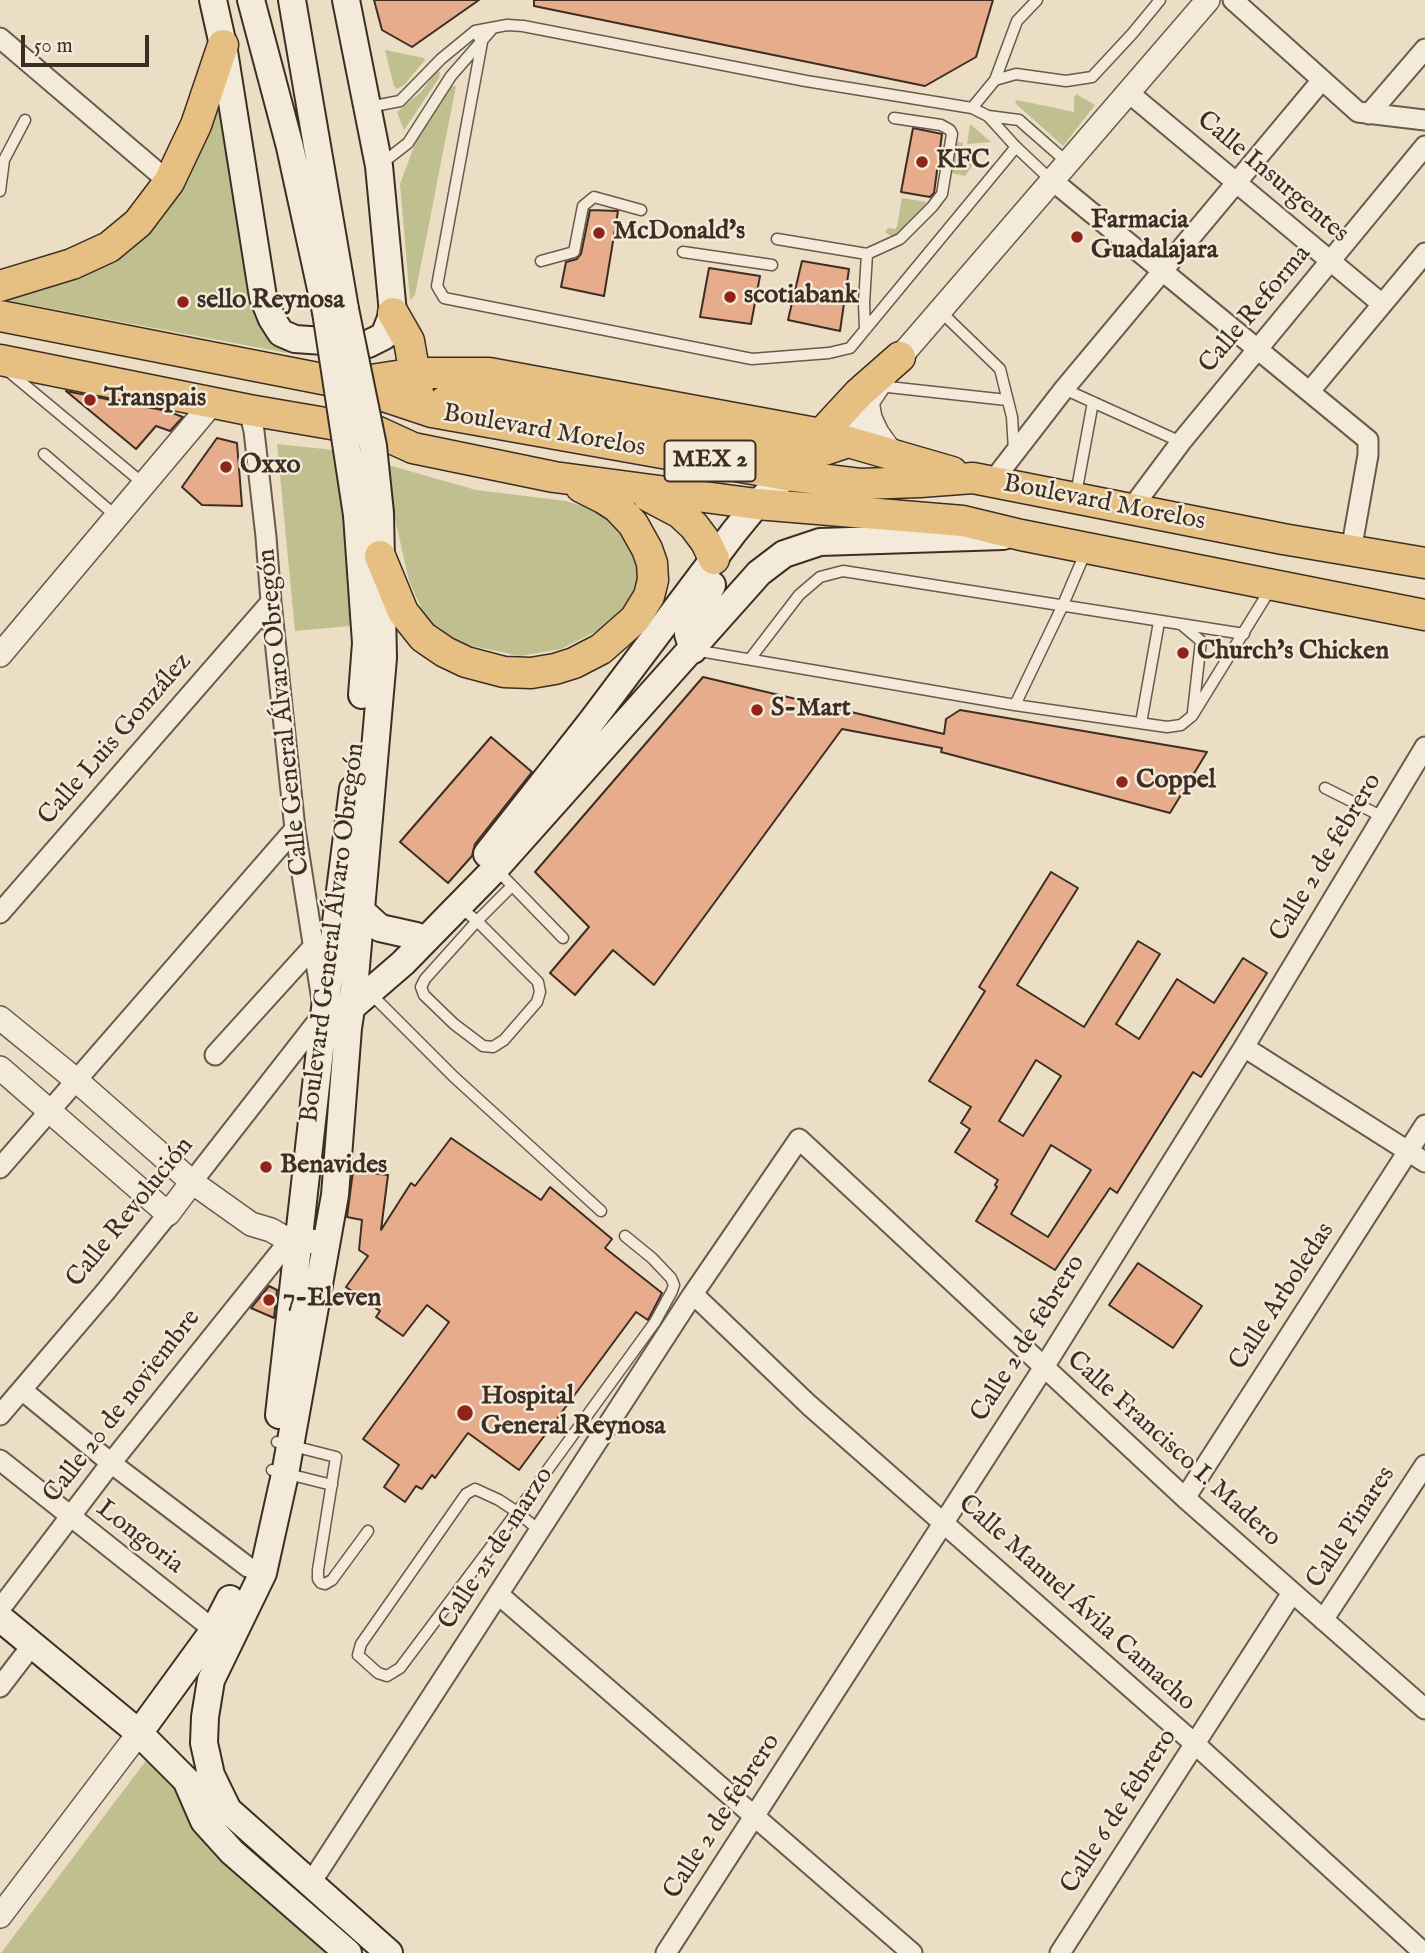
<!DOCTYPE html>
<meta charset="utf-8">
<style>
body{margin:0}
#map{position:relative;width:1425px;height:1953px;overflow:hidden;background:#ecdec4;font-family:"IM FELL English",serif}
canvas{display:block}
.scale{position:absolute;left:21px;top:35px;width:128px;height:32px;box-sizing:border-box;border:4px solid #3d2e23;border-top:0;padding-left:9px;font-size:21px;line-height:24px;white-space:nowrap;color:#3d2e23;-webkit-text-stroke:5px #f3ead9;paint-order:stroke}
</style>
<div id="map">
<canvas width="1425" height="1953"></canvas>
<div class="scale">50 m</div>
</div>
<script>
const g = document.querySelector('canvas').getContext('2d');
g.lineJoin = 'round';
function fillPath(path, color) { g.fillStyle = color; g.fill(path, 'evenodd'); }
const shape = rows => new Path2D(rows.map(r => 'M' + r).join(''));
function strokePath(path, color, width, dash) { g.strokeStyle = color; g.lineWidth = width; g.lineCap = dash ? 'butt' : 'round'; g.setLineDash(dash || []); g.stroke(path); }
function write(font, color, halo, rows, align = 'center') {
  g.font = font + ' "IM FELL English",serif'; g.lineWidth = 5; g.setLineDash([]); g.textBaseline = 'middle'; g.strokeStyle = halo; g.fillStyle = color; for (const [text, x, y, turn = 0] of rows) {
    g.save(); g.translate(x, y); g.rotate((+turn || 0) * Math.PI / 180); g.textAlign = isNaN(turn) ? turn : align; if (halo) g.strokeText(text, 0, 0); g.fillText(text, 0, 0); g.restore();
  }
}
fillPath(shape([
 [385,50,424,58,425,60,404,85,397,89,394,86],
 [437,71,440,72,439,78,404,130,397,112,421,92],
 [452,86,456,86,415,295,410,300,400,184,416,141],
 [225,92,277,334,287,353,5,300,95,263,215,97],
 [1076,94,1095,105,1063,146,1015,103,1017,100,1074,112,1074,98],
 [970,124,991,142,967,144],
 [956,142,963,143,962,149,985,148,965,176,951,173],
 [902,198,927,202,895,239,885,232,888,228,895,229,897,226],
 [277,444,343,451,361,625,295,631],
 [388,465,476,490,566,501,619,517,639,561,639,584,634,598,617,621,561,649,520,656,454,642,438,631,425,616,409,581,394,514],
 [151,1754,354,1953,1,1953]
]), '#bfbf8f');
const building = shape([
 [374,0,479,0,412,47,382,30,374,0],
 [534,0,993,0,976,57,925,86,534,6,534,0],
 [913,128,942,134,934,193,930,197,901,192,913,128],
 [590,210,618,211,604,296,561,287,566,262,577,259,581,254,590,210],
 [802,261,849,269,840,331,788,320,802,261],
 [709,268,760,276,751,324,700,317,709,268],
 [66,391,167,411,183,417,170,431,156,426,136,449,66,391],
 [217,438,237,443,242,506,202,505,182,487,217,438],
 [703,677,944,734,946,719,960,710,1207,752,1170,813,941,752,942,748,842,729,654,985,613,950,575,995,550,973,589,927,535,872,703,677],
 [491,737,532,772,475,844,472,856,448,883,400,842,491,737],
 [1051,872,1078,888,1017,985,1084,1027,1138,941,1160,954,1116,1024,1139,1039,1177,979,1214,1003,1243,958,1267,973,1201,1077,1193,1072,1117,1193,1110,1188,1055,1270,976,1221,997,1187,995,1185,998,1180,955,1152,970,1129,961,1123,971,1107,929,1081,985,991,979,987,1051,872],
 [1036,1060,1061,1076,1023,1136,999,1121,1036,1060],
 [1051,1145,1091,1170,1048,1237,1011,1214,1051,1145],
 [451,1138,541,1200,550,1187,612,1239,605,1248,662,1293,648,1320,636,1312,519,1470,468,1433,435,1478,432,1475,422,1489,416,1486,405,1502,384,1487,399,1465,363,1439,449,1322,427,1305,403,1336,376,1317,380,1311,346,1287,368,1256,359,1250,362,1220,347,1217,353,1171,388,1175,381,1230,411,1183,415,1186,451,1138],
 [1138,1263,1202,1306,1173,1348,1109,1305,1138,1263],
 [269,1286,277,1290,274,1318,251,1308,269,1286]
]);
fillPath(building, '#e6ac8b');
strokePath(building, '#3d2e23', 2);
const service = shape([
 [475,31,482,42,437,286,444,298,752,359,829,353,850,348,1016,147],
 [995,80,1016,74,1066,81,1092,77,1132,34,1160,0],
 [369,107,400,101,441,59,475,31,507,25,523,26,806,81,972,108,988,116,1019,120,1068,163],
 [972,108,995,80,1017,21,1037,0],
 [988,116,1016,147,1051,180],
 [381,164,408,143,451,76,493,28],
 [0,191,4,160,25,120],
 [777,239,867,254,900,239,932,207,942,194,952,134,950,130,941,125,894,118],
 [683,252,772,265],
 [541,261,574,252,583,206,594,197,641,210],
 [940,311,1000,369,1012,417,1014,450],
 [865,329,864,303,867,254],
 [8,371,145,485],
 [879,386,1007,400],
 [1064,389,1181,442],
 [44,454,117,517],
 [1076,494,1093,402],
 [1182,625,1201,641,1193,712],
 [694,650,1015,705,1062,607,1086,551],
 [750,659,799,595,820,577,843,571,1244,634],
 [1015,705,1167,727,1181,725,1192,716,1271,588],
 [1141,723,1159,622],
 [1325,788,1383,817],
 [497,870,563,938],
 [460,907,477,921,538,982,540,992,537,1002,504,1040,493,1047,483,1046,454,1024,424,995,421,987,425,979,477,921,512,886],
 [370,993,454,1077,601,1211],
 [277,1442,336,1457,318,1570,318,1579,321,1583,325,1584,332,1580,368,1531],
 [272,1470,332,1485],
 [475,1489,499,1500,517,1512,400,1668,387,1676,378,1673,358,1655,361,1644,466,1494,475,1489],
 [540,1531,517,1512,655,1322,672,1291,674,1285,671,1278,652,1258,625,1236]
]);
const minor = shape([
 [1233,0,1358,112,1425,120],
 [0,38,169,182],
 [1129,93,1382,304],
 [1369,114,1425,49],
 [1053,181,1368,440,1368,455,1351,551],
 [1310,391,1425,253],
 [992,482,1064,389,1322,80],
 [1131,509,1181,442,1425,146],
 [0,913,271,602],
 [1244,1047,1425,1162],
 [215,1055,313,947],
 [0,1168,295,829],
 [192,1182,324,1013,295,829,271,602,266,537,254,431,249,410],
 [693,1294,809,1405,1195,1744,1424,1953],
 [22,1390,111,1463,248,1567,263,1573],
 [0,1415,106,1291,168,1214],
 [0,1460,214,1630],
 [1185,1498,1425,1125],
 [498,1594,912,1953],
 [0,1609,111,1463,290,1240],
 [1323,1620,1425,1465],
 [0,1687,33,1644],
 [310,1884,693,1294,799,1139,1185,1498,1425,1709],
 [666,1953,1044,1367,1244,1047,1425,747],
 [1060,1953,1292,1593]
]);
const tertiary = shape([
 [867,401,870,418,877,433,887,447,899,457],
 [848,442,857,417,888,371,1208,0],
 [0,655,214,401],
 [0,1018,76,1080,192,1182,251,1224,271,1230,297,1245,312,1241],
 [0,1068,168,1214,192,1182],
 [0,1916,139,1733]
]);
const secondary = shape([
 [213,0,223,45,263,297,272,319,281,333,295,339,368,344,384,336,393,313,379,166,346,0],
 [251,0,290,147,326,312],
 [292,0,345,309],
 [357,515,366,643,362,695],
 [693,650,688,634,690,626,712,585],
 [487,854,591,722,734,532,757,504,786,475],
 [359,909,380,928,416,936],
 [345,1013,403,963,495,869,759,573,784,554,820,542,1003,536],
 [279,1415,322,1032,353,789],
 [0,1618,139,1733,186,1780,228,1810,389,1953],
 [139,1733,214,1630,230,1599],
 [187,1782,204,1821,232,1852,348,1953],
 [228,1810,211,1775,204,1743,205,1717,211,1680,263,1573,285,1474,335,1195,348,1028,354,989,383,658,380,513]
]);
const primary = shape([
 [0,286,72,264,109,247,138,223,169,182,196,125,223,45],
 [393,313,409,341,418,392],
 [0,316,348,384,432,412,786,475,860,484,920,482,973,478,1283,539,1425,563],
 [0,360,249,410,378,432,413,448,554,477,757,504,963,521,1021,535,1425,615],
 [352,383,416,373,489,373,821,434,952,472],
 [436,408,448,399,462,397,804,453,818,452,848,442],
 [811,445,859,393,900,357],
 [648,496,680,513,694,526,706,542,714,559],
 [380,556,403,612,423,637,445,652,466,662,504,672,531,673,555,669,574,663,601,649,635,619,649,596,653,580,652,563,647,549,633,524,617,507,603,498,581,487]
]);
strokePath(service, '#695a4b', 13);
strokePath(minor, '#695a4b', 23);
strokePath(tertiary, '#695a4b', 26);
strokePath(secondary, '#3d2e23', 30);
strokePath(primary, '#3d2e23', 33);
strokePath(service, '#f3ead9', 10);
strokePath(minor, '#f3ead9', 19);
strokePath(tertiary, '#f3ead9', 23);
strokePath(secondary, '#f3ead9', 26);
strokePath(primary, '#e6bf82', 30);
const secondaryBridge = shape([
 [345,309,373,446,380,513],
 [326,312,357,515]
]);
strokePath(secondaryBridge, '#3d2e23', 30, []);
strokePath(secondaryBridge, '#f3ead9', 26);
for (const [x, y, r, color] of [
 [922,162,7,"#8f2418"],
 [599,233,7,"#8f2418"],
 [1077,237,7,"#8f2418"],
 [730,297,7,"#8f2418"],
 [183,302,7,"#8f2418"],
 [90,400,7,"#8f2418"],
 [226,467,7,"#8f2418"],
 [1183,653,7,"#8f2418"],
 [757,710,7,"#8f2418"],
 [1122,782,7,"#8f2418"],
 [266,1167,7,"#8f2418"],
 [269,1300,7,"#8f2418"],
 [465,1413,9,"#8f2418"]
]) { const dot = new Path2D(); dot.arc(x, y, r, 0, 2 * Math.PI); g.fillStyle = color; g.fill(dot); strokePath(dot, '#f3ead9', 2.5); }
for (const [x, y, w] of [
 [710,461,91]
]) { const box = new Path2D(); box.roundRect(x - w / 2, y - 20.5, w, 41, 5); g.fillStyle = '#f3ead9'; g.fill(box); strokePath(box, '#3d2e23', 2); }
write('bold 24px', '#3d2e23', null, [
 ["MEX 2",710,461]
]);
write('bold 26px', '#3d2e23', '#f3ead9', [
 ["KFC",936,162],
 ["Farmacia",1091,222],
 ["Guadalajara",1091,252],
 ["McDonald's",613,233],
 ["scotiabank",744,297],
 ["sello Reynosa",197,302],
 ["Transpais",104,400],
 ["Oxxo",240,467],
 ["Church's Chicken",1197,653],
 ["S-Mart",771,710],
 ["Coppel",1136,782],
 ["Benavides",280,1167],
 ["7-Eleven",283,1300],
 ["Hospital",481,1398],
 ["General Reynosa",481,1428]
], 'left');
write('26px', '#3d2e23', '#f3ead9', [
 ["Calle Insurgentes",1272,178,40],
 ["Calle Reforma",1256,310,-50],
 ["Boulevard Morelos",544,432,10],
 ["Boulevard Morelos",1104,504,11],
 ["Calle General Álvaro Obregón",285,712,-96],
 ["Calle Luis González",116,740,-49],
 ["Calle 2 de febrero",1327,858,-59],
 ["Boulevard General Álvaro Obregón",334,933,-83],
 ["Calle Revolución",131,1213,-51],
 ["Calle Arboledas",1283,1297,-57],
 ["Calle 2 de febrero",1029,1339,-58],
 ["Calle 20 de noviembre",123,1407,-52],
 ["Calle Francisco I. Madero",1173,1450,42],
 ["Calle Pinares",1352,1528,-57],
 ["Longoria",139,1538,38],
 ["Calle 21 de marzo",497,1549,-57],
 ["Calle Manuel Ávila Camacho",1076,1604,42],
 ["Calle 6 de febrero",1120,1812,-57],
 ["Calle 2 de febrero",723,1817,-57]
]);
</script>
